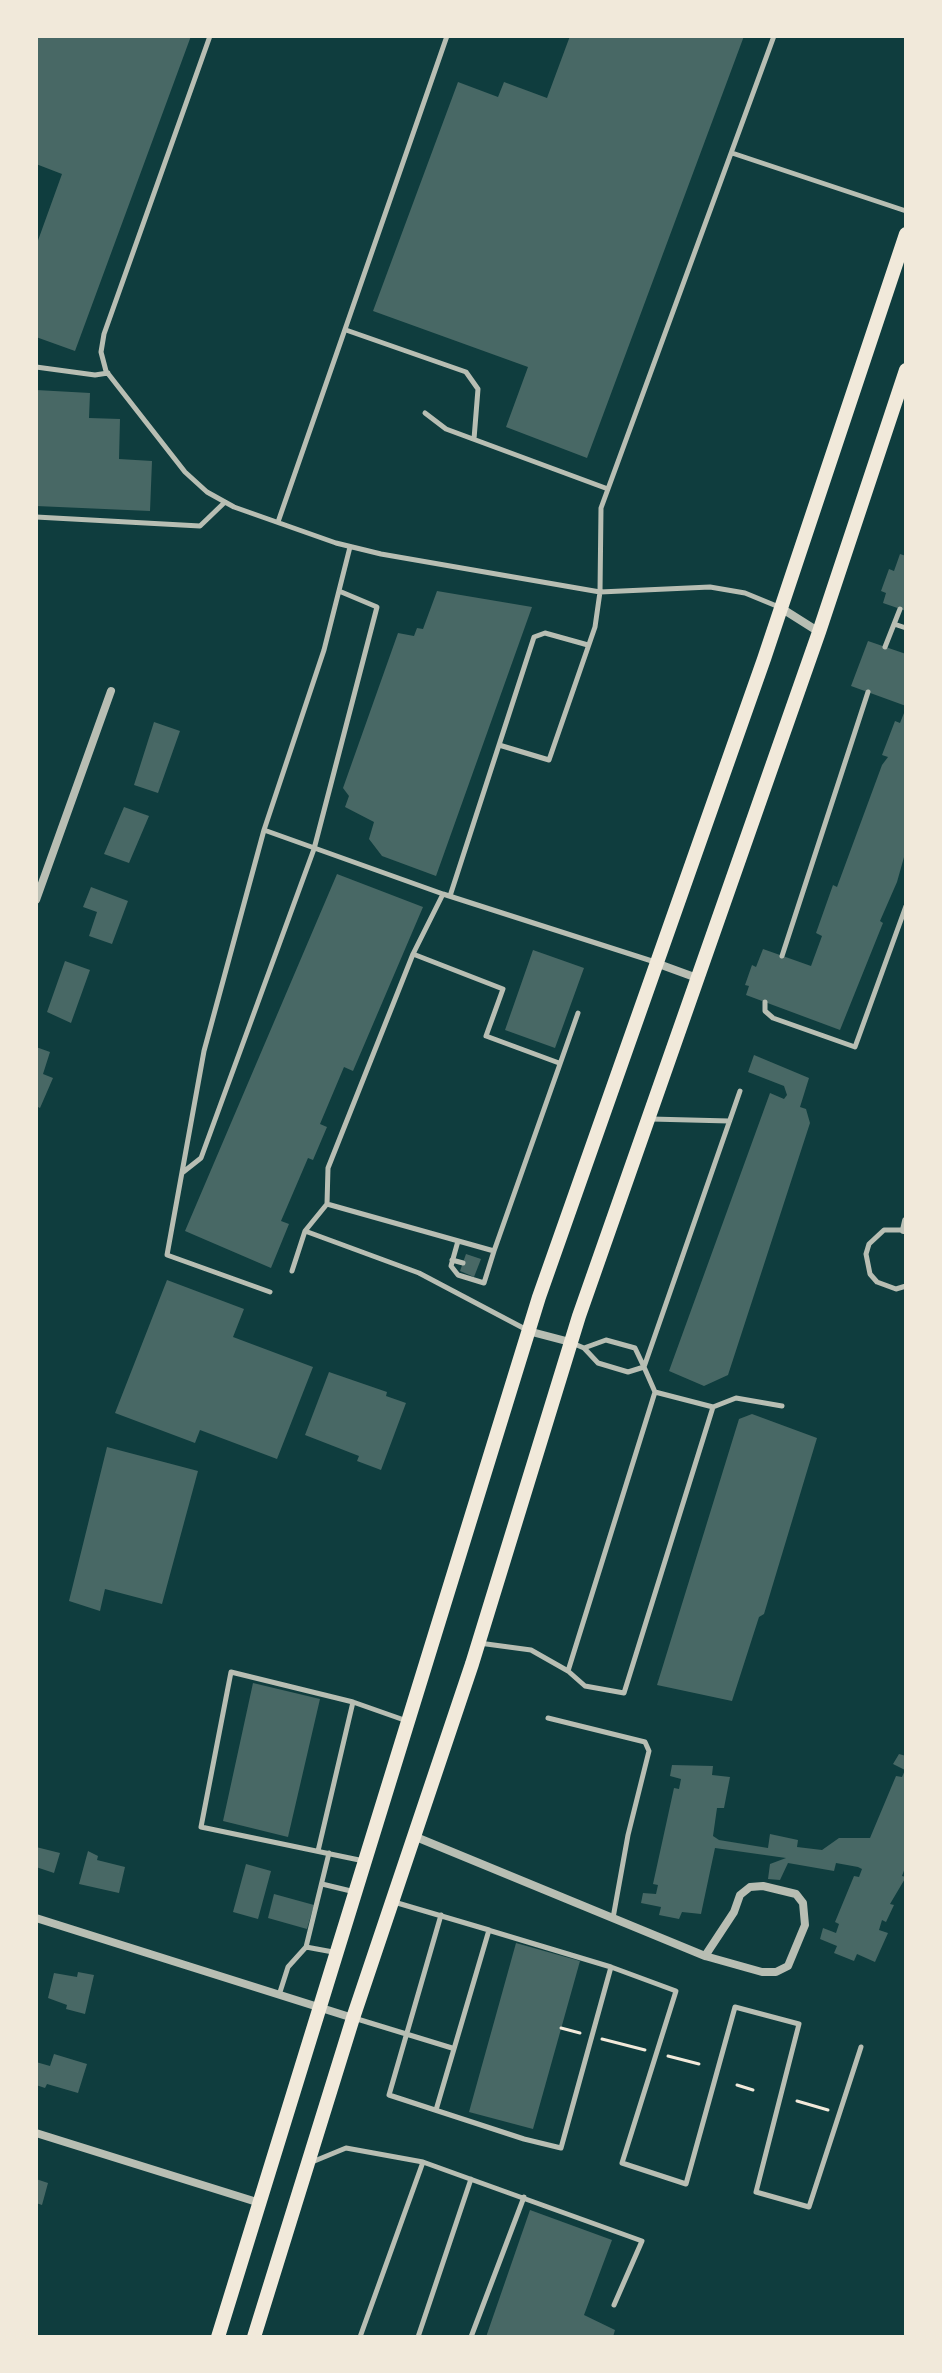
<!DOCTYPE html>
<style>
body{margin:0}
#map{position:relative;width:942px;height:2373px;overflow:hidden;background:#0f3d3e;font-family:"Noto Serif",serif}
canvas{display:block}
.frame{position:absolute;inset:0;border:38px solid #f1e9da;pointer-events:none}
</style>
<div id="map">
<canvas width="942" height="2373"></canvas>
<div class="frame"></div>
</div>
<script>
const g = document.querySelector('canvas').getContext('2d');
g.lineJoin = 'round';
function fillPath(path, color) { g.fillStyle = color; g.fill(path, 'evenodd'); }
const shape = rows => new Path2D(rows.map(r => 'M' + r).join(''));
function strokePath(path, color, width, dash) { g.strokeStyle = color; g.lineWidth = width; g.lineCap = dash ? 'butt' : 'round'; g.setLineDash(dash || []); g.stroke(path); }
fillPath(shape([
 [36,36,191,36,75,351,36,337,36,246,62,174,36,164],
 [570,36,744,36,587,458,506,427,528,367,373,311,458,82,498,97,504,82,547,98],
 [36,390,90,393,89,418,120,419,119,459,152,461,150,511,36,506],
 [900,554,906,556,906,611,883,603,886,593,881,591,889,569,894,571],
 [437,591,532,607,436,876,382,856,369,839,374,822,345,807,349,796,343,788,398,633,414,636,417,628,423,629],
 [868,641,906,654,906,706,851,686],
 [906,708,906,850,897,882,880,921,883,923,840,1030,746,995,749,986,745,985,752,965,756,967,763,949,811,966,822,936,816,933,833,885,837,887,882,765,888,757,882,755,895,721,900,723],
 [154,722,180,731,158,793,134,785],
 [124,807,149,816,129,863,104,854],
 [337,874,423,907,353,1071,344,1067,320,1124,327,1127,313,1160,308,1158,281,1221,289,1224,271,1268,185,1231],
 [91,887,128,901,112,944,89,936,97,912,83,907],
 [533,950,584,968,555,1048,505,1030],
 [65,961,90,970,71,1023,47,1012],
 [36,1047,50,1052,43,1074,53,1078,40,1108,36,1106],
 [754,1055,809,1078,800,1107,806,1109,810,1123,728,1375,704,1386,669,1371,770,1093,784,1099,787,1095,784,1086,748,1072],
 [466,1254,481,1259,474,1277,460,1271],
 [167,1280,244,1309,233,1337,313,1367,277,1459,200,1430,195,1443,115,1413],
 [329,1372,387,1392,386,1396,406,1403,381,1470,357,1461,359,1456,305,1435],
 [752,1414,817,1438,764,1614,759,1617,732,1701,657,1685,739,1419],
 [107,1447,198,1471,162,1604,105,1589,100,1611,69,1601],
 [253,1683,320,1699,288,1837,223,1821],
 [899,1754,906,1756,906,1865,902,1876,906,1877,890,1904,894,1905,886,1922,882,1920,879,1930,888,1933,875,1962,857,1954,854,1961,834,1953,837,1946,820,1939,823,1928,836,1933,839,1924,835,1922,854,1876,859,1877,862,1869,858,1867,836,1863,834,1871,788,1863,780,1880,768,1879,770,1864,786,1858,715,1848,701,1914,682,1912,679,1919,659,1915,661,1907,641,1903,643,1893,656,1894,658,1885,653,1884,674,1788,679,1789,681,1779,670,1776,672,1765,713,1766,712,1775,730,1777,724,1808,717,1808,713,1836,719,1840,768,1848,770,1834,798,1840,797,1847,822,1850,839,1838,870,1838,896,1776,902,1777,905,1770,893,1764],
 [36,1847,60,1853,54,1873,36,1867],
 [88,1851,98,1856,97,1860,125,1867,119,1893,79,1884],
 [246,1864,271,1871,258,1919,233,1912],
 [274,1894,314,1905,307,1929,268,1918],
 [516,1943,580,1961,533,2129,469,2112],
 [78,1972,94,1975,85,2014,66,2009,67,2005,48,1998,54,1973,77,1977],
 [54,2054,87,2064,78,2093,47,2084,45,2088,36,2085,36,2062,50,2066],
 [36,2179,48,2183,42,2205,36,2203],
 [530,2210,612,2240,584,2315,615,2330,613,2337,486,2337]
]), '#486865');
strokePath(shape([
 [561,2028,580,2033],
 [602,2039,645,2050],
 [668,2056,699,2064],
 [737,2085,753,2090],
 [797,2101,828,2110]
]), '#f1e9da', 3);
strokePath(shape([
 [210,36,104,334,101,352,106,371,185,472,207,492,234,507,336,543,381,554,600,592,710,587,745,593,779,607],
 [732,153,906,211],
 [346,330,466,372,478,389,474,439],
 [36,367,95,375,108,373],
 [425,413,446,429,608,489],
 [36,517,200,526,225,502],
 [278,522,447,36],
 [350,547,324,650,264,830,443,894,655,962],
 [894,624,906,628],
 [885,647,900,609],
 [499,745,534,637,545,633,588,645],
 [264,830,204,1051,167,1255,270,1292],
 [450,896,499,745,549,760,595,627,600,592,601,508,774,36],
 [413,954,503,989,486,1036,559,1063],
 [782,956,868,692],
 [765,1002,765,1011,773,1018,855,1047,906,906],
 [651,1119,729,1121],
 [182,1173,201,1158,314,849,377,607,339,591],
 [327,1204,494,1251,578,1013],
 [905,1230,884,1230,869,1244,866,1254,870,1274,877,1282,896,1289,906,1286],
 [305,1231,419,1273,527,1330],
 [458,1241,451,1266,458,1275,484,1283,494,1251],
 [452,1260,463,1263],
 [292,1271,305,1231,327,1204,328,1168,413,954,443,894],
 [572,1343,584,1348,598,1363,628,1372,644,1367,635,1348,606,1340,584,1348],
 [655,1392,568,1671,585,1686,624,1693,713,1407,655,1392,644,1367,740,1091],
 [713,1407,736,1398,782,1406],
 [479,1643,531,1650,568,1671],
 [548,1718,645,1742,649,1751,628,1835,613,1918],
 [318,1851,353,1702],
 [364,1861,201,1827,231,1672,353,1702,407,1721],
 [322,1884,355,1892],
 [394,1902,489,1930,436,2110],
 [441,1915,389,2095,524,2139,561,2148,611,1967],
 [488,1930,611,1967,676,1991,622,2163,686,2184,735,2007,799,2024,756,2192,809,2207,861,2047],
 [306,1947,333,1952],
 [280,1992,288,1967,306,1947,329,1853],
 [354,2018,452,2048],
 [312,2162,346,2148,423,2162,642,2241,614,2305],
 [360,2337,423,2162],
 [418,2337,471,2179],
 [471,2337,524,2197]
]), '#b8beb3', 5);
strokePath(shape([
 [781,608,819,632],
 [36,900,111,691],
 [656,963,697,978],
 [904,1230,906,1221],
 [528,1331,570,1342],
 [416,1837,705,1956,762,1972,776,1972,788,1966,805,1925,803,1903,796,1894,763,1886,750,1887,740,1895,734,1912,705,1956],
 [36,1918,353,2018],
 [36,2133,260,2203]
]), '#b8beb3', 8);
strokePath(shape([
 [218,2337,539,1297,764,659,906,234],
 [254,2337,353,2018,472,1664,579,1316,819,632,906,370]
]), '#f1e9da', 14);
</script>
